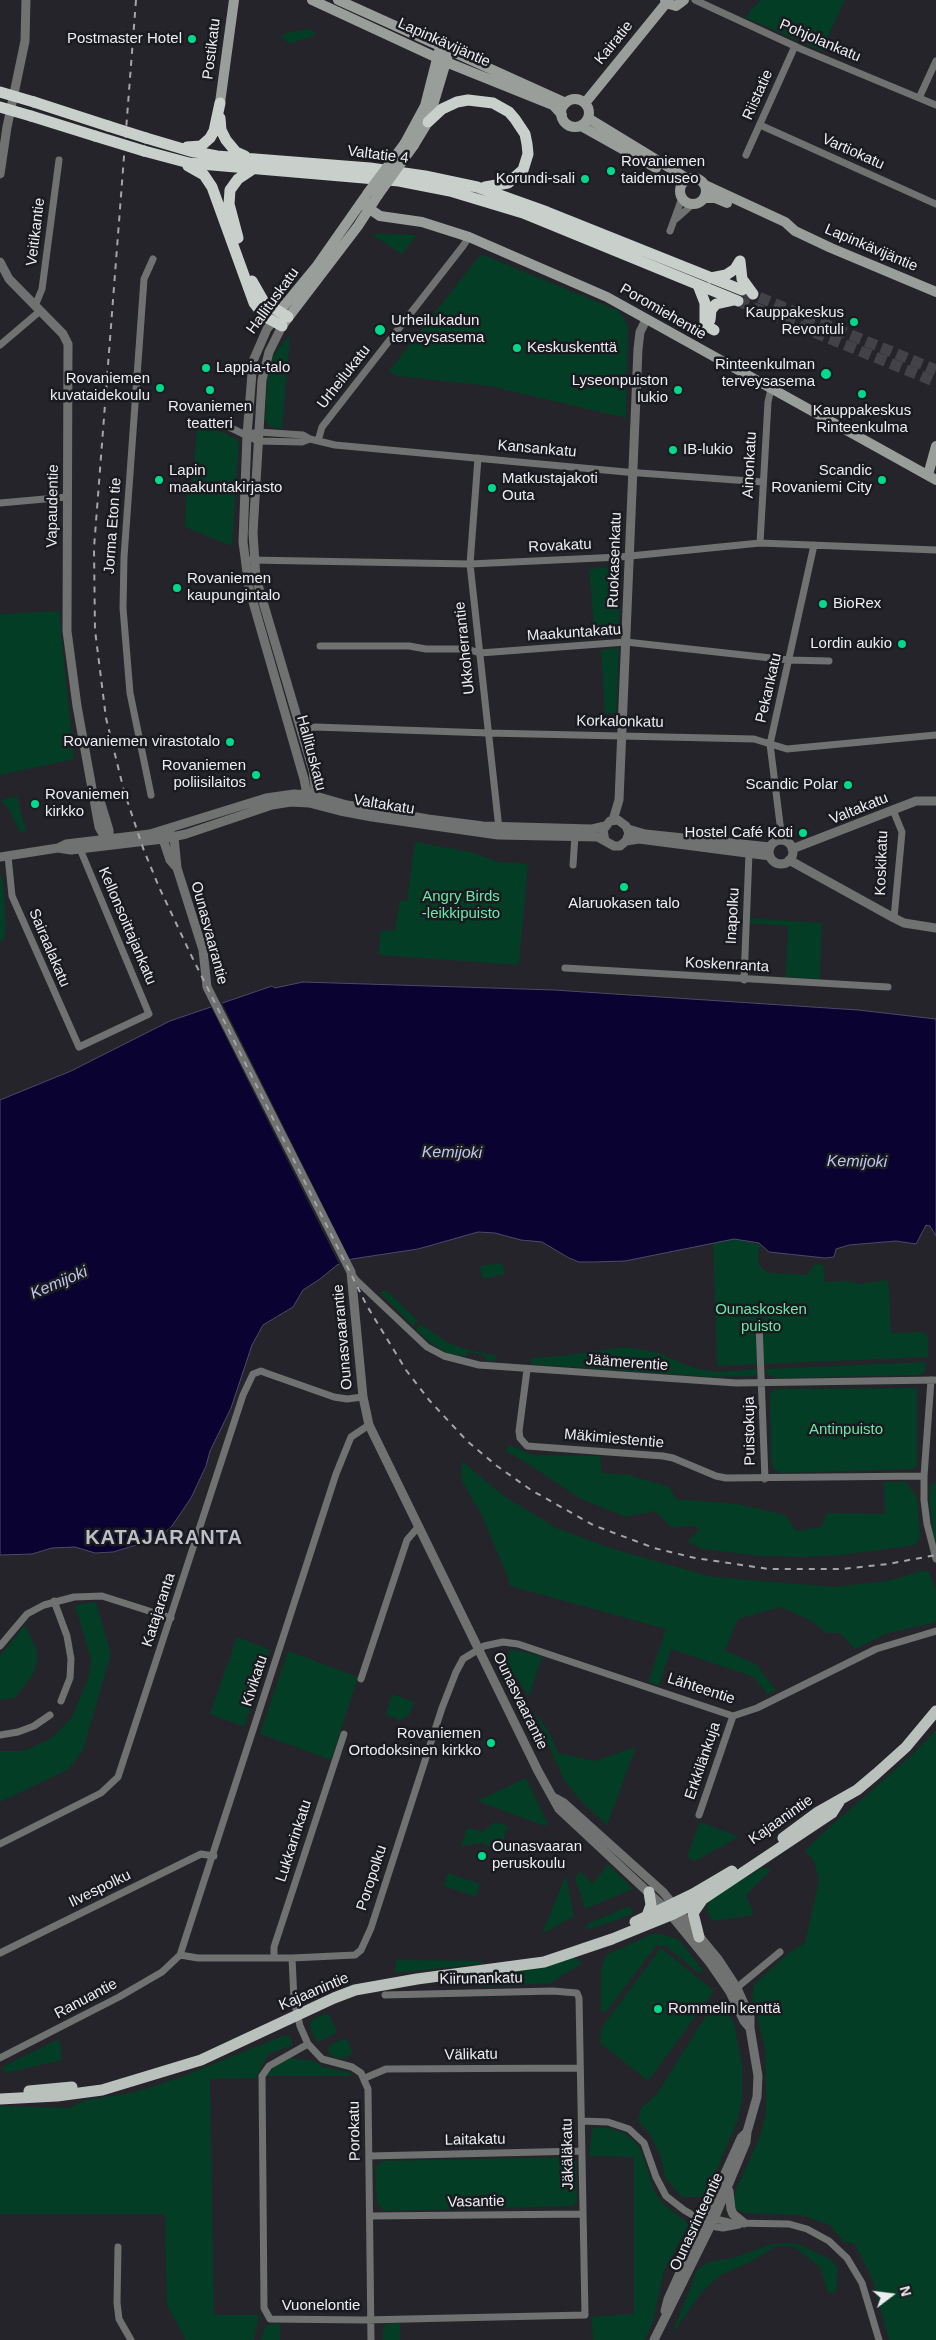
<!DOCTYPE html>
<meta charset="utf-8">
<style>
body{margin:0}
#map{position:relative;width:936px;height:2340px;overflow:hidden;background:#24242a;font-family:Helvetica,sans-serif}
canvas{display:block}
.north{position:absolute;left:866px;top:2270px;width:50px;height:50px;-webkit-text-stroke:4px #1a1b20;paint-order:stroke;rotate:75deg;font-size:14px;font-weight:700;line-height:20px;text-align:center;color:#ededf1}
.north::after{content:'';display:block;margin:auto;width:18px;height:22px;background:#ededf1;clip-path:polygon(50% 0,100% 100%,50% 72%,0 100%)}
</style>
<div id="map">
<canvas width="936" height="2340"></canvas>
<div class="north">N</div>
</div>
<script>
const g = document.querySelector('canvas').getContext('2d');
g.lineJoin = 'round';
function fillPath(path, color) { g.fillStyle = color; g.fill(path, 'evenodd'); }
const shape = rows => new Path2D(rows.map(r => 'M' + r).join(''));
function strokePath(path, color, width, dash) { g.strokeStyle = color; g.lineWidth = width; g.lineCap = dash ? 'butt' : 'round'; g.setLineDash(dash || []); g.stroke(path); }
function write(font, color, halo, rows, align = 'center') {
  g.font = font + ' Helvetica,sans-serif'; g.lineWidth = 5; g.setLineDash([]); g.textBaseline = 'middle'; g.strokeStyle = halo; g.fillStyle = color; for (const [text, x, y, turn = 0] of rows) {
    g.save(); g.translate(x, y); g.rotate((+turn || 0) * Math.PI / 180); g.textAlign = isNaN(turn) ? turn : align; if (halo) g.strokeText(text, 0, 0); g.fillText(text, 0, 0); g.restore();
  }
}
fillPath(shape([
 [761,0,845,0,821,51,745,17],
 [309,29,317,34,290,44,282,38,285,33],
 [371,234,417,235,402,254],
 [481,254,617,310,623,317,628,326,626,418,489,386,397,376,389,371],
 [290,335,282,429,271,427,265,421,268,372,274,354],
 [197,425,213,428,236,439,239,444,232,546,185,527,186,494,192,491],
 [620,566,619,635,595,636,589,569],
 [59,611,74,759,0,775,0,614],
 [619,648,616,713,605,714,601,650],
 [17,796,25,829,28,830,20,832,10,811,1,800],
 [415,842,471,852,498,862,528,864,519,965,379,955,380,931,395,930,400,900,407,901],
 [0,875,3,879,6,927,4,940,0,941],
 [746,918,822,923,820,979,786,977,788,926,746,923],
 [734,1239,761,1245,758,1252,759,1265,767,1273,807,1275,815,1264,823,1265,825,1282,847,1281,861,1284,887,1280,889,1289,891,1333,923,1332,928,1338,928,1355,927,1357,717,1366,713,1243],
 [502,1263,505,1274,483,1279,480,1266],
 [386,1290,418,1321,413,1326,380,1293],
 [421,1324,448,1343,469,1350,497,1356,496,1358,494,1361,487,1361,483,1355,467,1352,466,1357,449,1354,432,1344,417,1331,416,1329],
 [626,1347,659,1353,683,1364,702,1370,720,1372,756,1369,756,1376,711,1377,530,1364,531,1358,560,1356],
 [926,1362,925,1372,919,1375,777,1378,769,1375,765,1371,767,1369],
 [917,1388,917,1466,913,1469,781,1473,774,1469,771,1460,770,1394,775,1389],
 [510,1445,533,1455,600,1456,602,1473,629,1475,669,1487,676,1499,737,1504,785,1515,796,1531,822,1527,827,1513,885,1514,884,1482,906,1482,917,1498,920,1537,915,1545,842,1555,804,1557,759,1556,703,1549,687,1542,699,1530,696,1526,671,1527,655,1511,626,1517,581,1499,522,1460,505,1451],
 [462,1461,501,1494,556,1528,610,1548,712,1577,834,1587,887,1581,923,1571,929,1572,936,1590,936,1620,933,1623,888,1633,855,1649,840,1633,827,1633,810,1620,780,1607,738,1619,725,1651,756,1664,776,1691,767,1694,754,1677,671,1649,659,1685,648,1682,666,1629,510,1586,507,1575,481,1514,461,1479],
 [936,1483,936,1543,935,1544,929,1499,931,1484],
 [96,1602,111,1654,83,1750,69,1769,0,1802,0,1751,24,1751,52,1738,72,1717,89,1676,91,1659,75,1605],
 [25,1625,37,1650,37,1663,33,1674,15,1698,0,1700,0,1656],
 [237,1637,270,1650,244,1727,210,1714],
 [510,1649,542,1656,529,1697,506,1662],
 [288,1651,358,1677,331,1760,260,1734],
 [392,1694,414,1702,409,1715,401,1720,386,1715],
 [533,1709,550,1734,558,1753,595,1761,636,1747,607,1825,583,1803,564,1780],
 [936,1730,936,2340,889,2340,872,2278,855,2244,844,2242,830,2225,801,2215,745,2213,736,2209,734,2198,737,2187,760,2137,766,2113,765,2048,752,1996,754,1984,789,1953,805,1943,819,1880,814,1861,805,1851,822,1834,913,1754],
 [526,1778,548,1824,545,1826,477,1801],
 [495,1822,508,1826,500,1849,481,1843,461,1846,467,1828,483,1832],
 [700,1822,739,1837,695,1861,687,1857],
 [608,1864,633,1889,585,1909,575,1878,580,1872,593,1884],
 [763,1867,771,1870,746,1895,754,1915,713,1921,707,1912,708,1899],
 [448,1873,480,1884,476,1897,444,1886],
 [566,1875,574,1916,542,1934],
 [630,1906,633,1914,587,1930,587,1924],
 [652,1934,661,1934,679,1940,703,1970,699,1973,667,1947,657,1945,606,2012,601,2011,601,1970,606,1955],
 [661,1948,714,1991,648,2081,600,2043,602,2027],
 [570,1957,579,1960,581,1964,550,1983,482,1987,483,1980],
 [396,1960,482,1961,482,1964,395,1973],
 [714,2003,723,2003,734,2024,742,2064,742,2102,737,2122,705,2197,682,2197,665,2178,661,2157,649,2132,638,2121,641,2108,657,2094],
 [324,2014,329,2015,336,2029,336,2033,318,2042,314,2038,310,2026,313,2019],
 [283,2036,289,2036,293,2045,268,2054,256,2078,210,2079,214,2315,259,2315,254,2340,186,2340,167,2305,165,2214,0,2214,0,2106,70,2108,85,2100,132,2093,176,2079],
 [342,2039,346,2039,352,2051,350,2055,346,2058,337,2058,330,2055,328,2050,329,2046],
 [57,2040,60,2043,62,2060,5,2073,2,2067],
 [290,2058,314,2061,323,2067,347,2072,353,2076,266,2076,272,2069],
 [592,2128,608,2128,624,2133,634,2141,641,2150,654,2191,662,2203,689,2224,664,2271,653,2321,645,2340,593,2340,591,2317,634,2314,634,2157,589,2156],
 [571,2157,576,2161,577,2202,572,2206,385,2211,377,2204,375,2167,382,2161],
 [787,2243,798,2244,830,2259,836,2265,838,2268,836,2292,828,2293,820,2267,793,2246,777,2246,750,2262,719,2276,701,2293,671,2336,697,2270,708,2262,732,2258,773,2244],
 [400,2323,400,2340,383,2340,383,2328,387,2324],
 [269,2324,280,2324,280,2340,261,2340,265,2327]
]), '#043d25');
const water = shape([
 [303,982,554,990,858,1010,936,1019,936,1236,930,1226,926,1225,916,1244,896,1241,849,1245,836,1249,834,1257,825,1258,769,1252,759,1243,734,1239,625,1261,592,1262,579,1262,569,1258,542,1242,521,1240,495,1233,478,1232,418,1249,352,1259,337,1265,320,1279,303,1290,293,1307,263,1325,252,1345,231,1408,210,1451,206,1466,191,1498,172,1526,164,1533,146,1542,113,1552,95,1553,75,1547,52,1548,32,1554,0,1555,0,1100,71,1071,170,1021,272,986,275,988,303,982]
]);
fillPath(water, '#0a0231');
strokePath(water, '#4e486b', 1);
fillPath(shape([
 [221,1001,351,1262,340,1266,210,1005]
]), '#24242a');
strokePath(shape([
 [744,291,936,370],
 [738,301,936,382]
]), '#424248', 11, [11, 5.5]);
strokePath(shape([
 [695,0,801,49,936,105],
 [919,98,936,61],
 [760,125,936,204],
 [746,155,795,46],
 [676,219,693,204],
 [670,231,682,198],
 [35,306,42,289,59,160],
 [0,345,40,311],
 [227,426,258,441,302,442,310,439],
 [247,435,258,432,303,435,310,439,335,445,626,472,763,482],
 [318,441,322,427,463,246,469,237],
 [478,458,470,564,499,829],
 [0,503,67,497],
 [760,543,768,402,771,389],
 [250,560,470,564,620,557,760,543,936,550],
 [320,646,409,646,426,649,467,649,480,653,626,642,789,660,829,661],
 [302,731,315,727,488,733,754,739,787,749,936,735],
 [151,795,130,693,123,608,124,557,144,279,153,259],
 [893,810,902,832,894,918],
 [782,840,770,744,814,545],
 [8,856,12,896,79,1047,149,1014,80,849],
 [573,865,575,836],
 [565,968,888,987],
 [744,980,749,853],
 [351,1273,356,1280,427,1347,444,1356,479,1365,736,1383,936,1380],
 [759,1324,765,1479],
 [527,1370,519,1431,520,1438,527,1446,663,1456,673,1458,716,1476,726,1478,924,1476],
 [931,1380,924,1476,924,1500,927,1524,936,1559],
 [54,1601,67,1636,71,1659,70,1678,61,1701],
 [0,1646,27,1614,44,1605,74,1597,102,1596,171,1618],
 [361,1679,407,1540,419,1526],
 [0,1735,18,1732,34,1726,50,1715],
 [699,1815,733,1716],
 [0,1844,101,1793,118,1777,243,1395,253,1374,261,1371,266,1373,334,1397,347,1399,363,1397],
 [0,1953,201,1854,214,1856],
 [180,1955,198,1958,292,1958,355,1955,361,1950,371,1928,442,1708,456,1672,463,1659,484,1646,503,1642,518,1644,733,1716,757,1708,876,1649,936,1631],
 [274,1958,274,1947,344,1734],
 [292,1958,294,2000,300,2026,308,2044,322,2059,352,2067,361,2073,368,2089,371,2340],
 [734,1990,780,1952],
 [308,2044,269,2066,262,2076,264,2308,270,2319,364,2320,585,2315,579,1998,577,1993,553,1991,385,1995],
 [0,2058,119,1997,162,1972,180,1955,336,1474,351,1437,369,1425],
 [365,2078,386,2069,580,2068],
 [582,2121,608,2122,629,2129,644,2143,656,2177,666,2196,684,2210,711,2226,723,2228,739,2225],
 [369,2156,582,2151],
 [370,2216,583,2214],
 [711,2218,733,2223,789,2224,807,2229,829,2241,847,2258,862,2283,879,2340],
 [118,2247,117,2303,119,2319,131,2340]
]), '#6f7270', 7);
strokePath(shape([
 [0,174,7,127,25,41,26,0],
 [0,262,9,279,63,334,68,344,67,631,77,706,99,827,108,843],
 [277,316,267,329,253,361,247,435,243,542,249,588,304,779,308,800],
 [282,326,269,352,262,380,253,533,256,578,313,771,315,788,314,796,311,800],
 [98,794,109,830,109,844],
 [613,820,619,800,638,349,640,332,646,320],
 [628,829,645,834,770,847],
 [167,830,174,837,177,868,203,950,207,987,351,1272,363,1397,369,1425,538,1771,559,1809,665,1908,710,1963,730,1992,744,2021,750,2028],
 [165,834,163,839,170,860,177,868],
 '769 852a12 12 0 1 1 24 0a12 12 0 1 1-24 0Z',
 [626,841,639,839,770,856],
 [58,848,71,850,163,839,186,834,272,805,291,802,309,803,340,811,372,817,498,835,598,837,614,846,620,846,626,841,629,833,626,826,618,820,610,821,603,830,605,841],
 [792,849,916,801,936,801],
 [0,857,58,848,66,844,150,834,266,798,294,794,312,795,347,805,428,819,483,826,592,829,605,826],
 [789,860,894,918,904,923,936,928],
 [553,1797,564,1803,663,1892,718,1959,737,1988,750,2017,750,2028,758,2076,757,2097,747,2132,746,2142,715,2217,654,2340],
 [729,2191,731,2209,733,2214,744,2223],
 [665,2311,668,2299,741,2138,747,2132]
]), '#6f7270', 9);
strokePath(shape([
 [312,0,446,62,553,105,562,115],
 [338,0,566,103],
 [665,0,669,4,676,6,684,0],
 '561 113a14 14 0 1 1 28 0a14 14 0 1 1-28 0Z',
 [220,103,234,0],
 [585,103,667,2],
 [588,118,688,179],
 [581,126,656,168],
 [405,143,425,106,439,51],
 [414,145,428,122,448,55],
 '680 191a13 13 0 1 1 26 0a13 13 0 1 1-26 0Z',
 [705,185,785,222,795,231,831,248,936,292],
 [704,198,715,198,727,203],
 [361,203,380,216,422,222,469,237,607,297,936,480],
 [279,312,316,267,365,197],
 [284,323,358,226,378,195],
 [928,475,936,446]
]), '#9a9e9b', 10);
strokePath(shape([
 [783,1838,818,1812,857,1790,876,1774,906,1747,936,1711],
 [647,1916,651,1905,649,1892],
 [635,1922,693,1894,732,1871],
 [699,1937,693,1913,702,1900],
 [29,2091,72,2087],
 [0,2099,57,2096,102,2090,201,2060,334,1998,355,1990,417,1979,544,1962,612,1939,671,1915,703,1899,832,1813,839,1802]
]), '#bac1bd', 11);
strokePath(shape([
 [34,102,108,126],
 [31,116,95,136],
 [220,118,221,130,226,140,236,152,245,156],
 [428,122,442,109,457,102,468,100,493,103,509,112,515,119,525,134,527,144,528,154,523,170,508,183,485,187],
 [146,138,190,151,217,156,370,168,425,176,477,187,547,212,742,290],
 [187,147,201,146,210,138,214,131,220,103],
 [144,151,189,163,399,181,450,191,523,213,738,301],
 [188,166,204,175,212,187,254,303,264,316,282,326],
 [238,238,229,204,230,190,238,179,253,169],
 [740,261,742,279,753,294],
 [711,278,726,275,735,269,740,261],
 [252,281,264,302,288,317],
 [698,285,705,303,705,325,714,330],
 [710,320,711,310,716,304,734,300]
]), '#c9d0cc', 11);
strokePath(shape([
 [136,0,94,548,95,630,106,718,124,791,143,848,159,887,192,957,367,1306,406,1370,429,1400,467,1441,497,1466,531,1490,593,1525,654,1548,695,1558,769,1569,842,1569,888,1564,936,1555]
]), '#a4a4a9', 2, [6, 6]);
strokePath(shape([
 [367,194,405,143],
 [378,195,414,145]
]), '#9a9e9b', 10);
strokePath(shape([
 [0,92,34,102],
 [0,107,31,116],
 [108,126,146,138],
 [95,136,144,151]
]), '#c9d0cc', 11);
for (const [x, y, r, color] of [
 [192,39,5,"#02d98b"],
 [611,171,5,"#02d98b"],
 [585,179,5,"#02d98b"],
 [854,322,5,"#02d98b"],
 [380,330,6,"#02d98b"],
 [517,348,5,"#02d98b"],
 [206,368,5,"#02d98b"],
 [826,374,6,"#02d98b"],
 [160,388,5,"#02d98b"],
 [210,390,5,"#02d98b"],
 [678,390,5,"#02d98b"],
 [862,394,5,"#02d98b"],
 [673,450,5,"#02d98b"],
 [159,480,5,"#02d98b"],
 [882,480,5,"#02d98b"],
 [492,488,5,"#02d98b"],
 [177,588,5,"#02d98b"],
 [823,604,5,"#02d98b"],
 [902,644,5,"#02d98b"],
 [230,742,5,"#02d98b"],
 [256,775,5,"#02d98b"],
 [848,785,5,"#02d98b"],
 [35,804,5,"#02d98b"],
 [803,833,5,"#02d98b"],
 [624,887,5,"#02d98b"],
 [491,1743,5,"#02d98b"],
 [482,1856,5,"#02d98b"],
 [658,2009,5,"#02d98b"]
]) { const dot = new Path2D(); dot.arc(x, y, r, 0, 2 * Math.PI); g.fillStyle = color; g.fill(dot); strokePath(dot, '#1a1b20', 2); }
write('15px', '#ededf1', '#1a1b20', [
 ["Postmaster Hotel",182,39],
 ["Rovaniemen",621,162,"left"],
 ["taidemuseo",621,179,"left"],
 ["Korundi-sali",575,179],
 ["Kauppakeskus",844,313],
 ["Revontuli",844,330],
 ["Urheilukadun",391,321,"left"],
 ["terveysasema",391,338,"left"],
 ["Keskuskenttä",527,348,"left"],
 ["Rinteenkulman",815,365],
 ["terveysasema",815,382],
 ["Lappia-talo",216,368,"left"],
 ["Rovaniemen",150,379],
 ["kuvataidekoulu",150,396],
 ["Lyseonpuiston",668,381],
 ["lukio",668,398],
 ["Rovaniemen",210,407,"center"],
 ["teatteri",210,424,"center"],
 ["Kauppakeskus",862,411,"center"],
 ["Rinteenkulma",862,428,"center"],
 ["IB-lukio",683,450,"left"],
 ["Lapin",169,471,"left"],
 ["maakuntakirjasto",169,488,"left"],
 ["Scandic",872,471],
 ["Rovaniemi City",872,488],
 ["Matkustajakoti",502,479,"left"],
 ["Outa",502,496,"left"],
 ["Rovaniemen",187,579,"left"],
 ["kaupungintalo",187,596,"left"],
 ["BioRex",833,604,"left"],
 ["Lordin aukio",892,644],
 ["Rovaniemen virastotalo",220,742],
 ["Rovaniemen",246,766],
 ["poliisilaitos",246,783],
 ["Scandic Polar",838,785],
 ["Rovaniemen",45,795,"left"],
 ["kirkko",45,812,"left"],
 ["Hostel Café Koti",793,833],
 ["Alaruokasen talo",624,904,"center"],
 ["Rovaniemen",481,1734],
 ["Ortodoksinen kirkko",481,1751],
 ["Ounasvaaran",492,1847,"left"],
 ["peruskoulu",492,1864,"left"],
 ["Rommelin kenttä",668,2009,"left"]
], 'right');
write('15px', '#ededf1', '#1a1b20', [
 ["Pohjolankatu",820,41,23],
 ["Lapinkävijäntie",444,43,24],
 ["Kairatie",614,43,-51],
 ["Postikatu",212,49,-83],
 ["Riistatie",758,95,-66],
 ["Vartiokatu",853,152,24],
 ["Valtatie 4",378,155,7],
 ["Veitikantie",36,232,-83],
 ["Lapinkävijäntie",871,248,23],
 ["Hallituskatu",273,301,-54],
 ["Poromiehentie",663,312,30],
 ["Urheilukatu",344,377,-52],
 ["Kansankatu",537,449,5],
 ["Ainonkatu",750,465,-87],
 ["Vapaudentie",53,506,-89],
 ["Jorma Eton tie",113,526,-86],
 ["Rovakatu",560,546,-3],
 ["Ruokasenkatu",615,560,-88],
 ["Maakuntakatu",574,633,-4],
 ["Ukkoherrantie",465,648,-96],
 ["Pekankatu",769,688,-77],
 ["Korkalonkatu",620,722,1],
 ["Hallituskatu",311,753,75],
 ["Valtakatu",384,805,9],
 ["Valtakatu",859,809,-22],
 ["Koskikatu",882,863,-88],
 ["Inapolku",733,916,-87],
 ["Kellonsoittajankatu",127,926,67],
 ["Ounasvaarantie",209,933,75],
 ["Sairaalakatu",49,948,67],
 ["Koskenranta",727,965,3],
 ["Ounasvaarantie",343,1337,-95],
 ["Jäämerentie",627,1363,4],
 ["Puistokuja",750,1431,-91],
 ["Mäkimiestentie",614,1439,5],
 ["Katajaranta",159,1610,-72],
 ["Kivikatu",255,1681,-72],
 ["Lähteentie",701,1689,18],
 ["Ounasvaarantie",520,1701,64],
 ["Erkkilänkuja",703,1761,-71],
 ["Kajaanintie",781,1820,-35],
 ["Lukkarinkatu",294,1841,-72],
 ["Poropolku",372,1878,-72],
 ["Ilvespolku",100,1889,-26],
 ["Kiirunankatu",481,1979,-1],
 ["Kajaanintie",314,1992,-23],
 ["Ranuantie",86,1999,-28],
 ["Välikatu",471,2055,-1],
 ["Porokatu",355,2131,-91],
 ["Laitakatu",475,2140,-1],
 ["Jäkäläkatu",568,2154,-91],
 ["Vasantie",476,2202,-1],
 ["Ounasrinteentie",697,2222,-65],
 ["Vuonelontie",321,2306]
]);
write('15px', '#6de6a8', '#1a1b20', [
 ["Angry Birds",461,897],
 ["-leikkipuisto",461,914],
 ["Ounaskosken",761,1310],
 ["puisto",761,1327],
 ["Antinpuisto",846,1430]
]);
write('italic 16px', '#c1c6ee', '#1a1b20', [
 ["Kemijoki",452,1153,1],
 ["Kemijoki",857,1162,1],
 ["Kemijoki",59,1283,-23]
]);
g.letterSpacing = '1px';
write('bold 20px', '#bebfc6', '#1a1b20', [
 ["KATAJARANTA",164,1538]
]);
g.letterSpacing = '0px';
</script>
